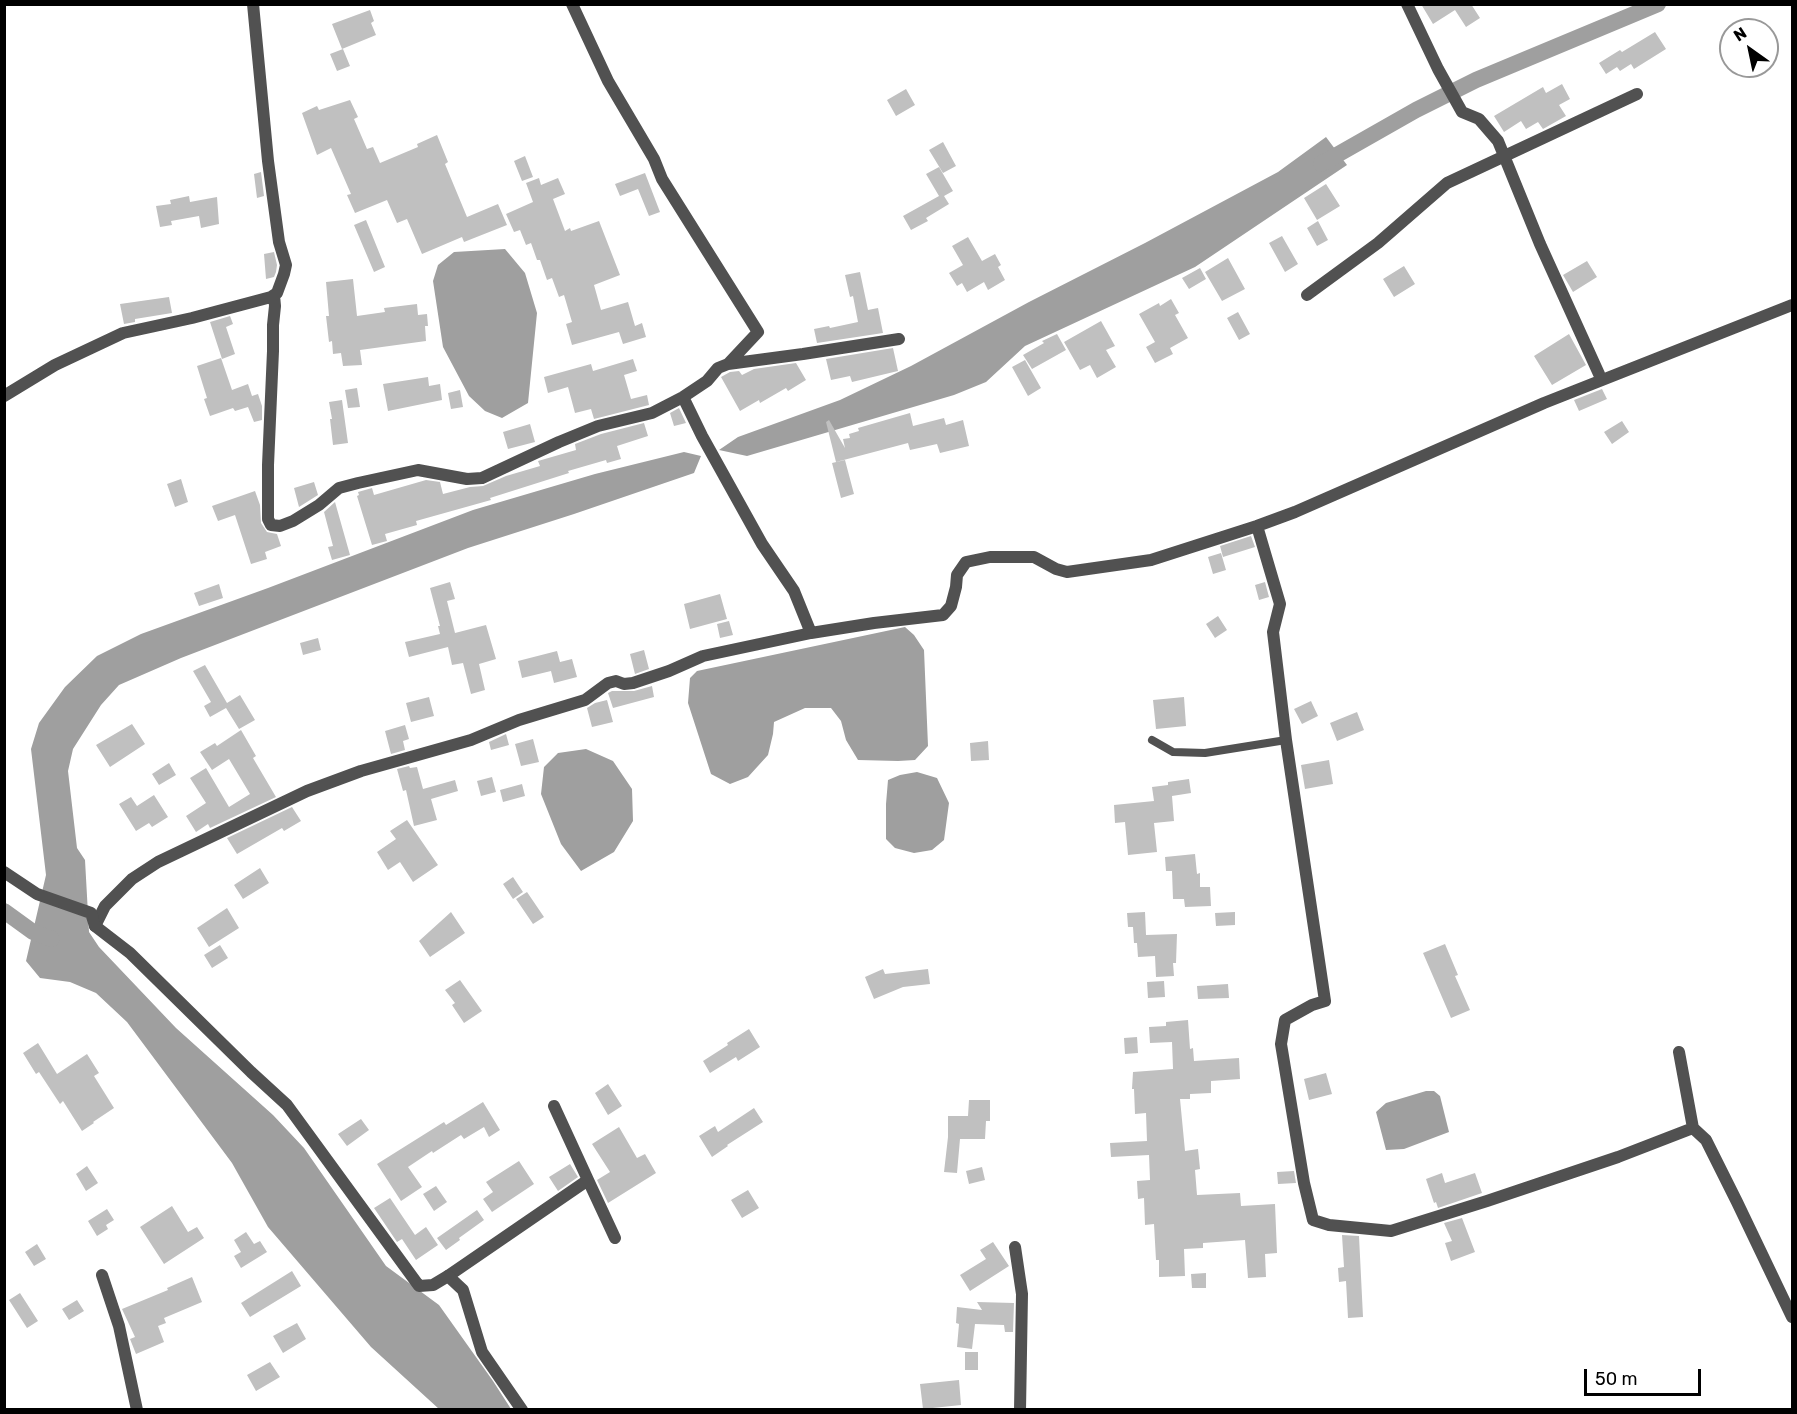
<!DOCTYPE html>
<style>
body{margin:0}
#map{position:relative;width:1797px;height:1414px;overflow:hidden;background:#fff;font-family:Rubik,sans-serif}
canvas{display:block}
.frame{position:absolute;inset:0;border:6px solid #000;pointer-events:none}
.north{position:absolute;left:1719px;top:18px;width:60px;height:60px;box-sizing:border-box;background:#fff;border:2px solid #999;border-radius:50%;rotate:327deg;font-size:16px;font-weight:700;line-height:24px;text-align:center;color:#000}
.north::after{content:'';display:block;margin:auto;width:21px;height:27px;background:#000;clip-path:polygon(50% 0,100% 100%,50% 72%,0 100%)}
.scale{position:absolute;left:1584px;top:1369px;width:117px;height:27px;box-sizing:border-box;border:3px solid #000;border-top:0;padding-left:8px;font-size:18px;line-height:21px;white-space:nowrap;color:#000;-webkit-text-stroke:4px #fff;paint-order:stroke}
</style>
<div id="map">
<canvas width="1797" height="1414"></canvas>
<div class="frame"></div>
<div class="north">N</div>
<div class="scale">50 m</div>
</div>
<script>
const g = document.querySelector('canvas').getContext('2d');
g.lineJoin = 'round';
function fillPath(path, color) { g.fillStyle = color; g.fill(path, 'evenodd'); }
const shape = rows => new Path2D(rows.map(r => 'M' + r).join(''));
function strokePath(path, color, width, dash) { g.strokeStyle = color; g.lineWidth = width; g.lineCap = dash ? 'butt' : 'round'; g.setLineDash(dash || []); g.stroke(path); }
fillPath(shape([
 [1326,137,1347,165,1195,267,1025,346,986,382,954,395,747,456,719,450,738,437,840,400,911,366,1029,302,1145,243,1278,172],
 [505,249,525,273,537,313,528,403,502,418,485,411,469,396,443,347,433,281,438,265,454,252],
 [684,452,701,456,694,473,574,514,468,548,181,658,119,685,101,705,73,749,68,771,77,848,85,860,89,932,99,947,176,1028,273,1115,304,1148,386,1266,439,1305,493,1381,511,1409,439,1409,371,1347,268,1227,232,1163,127,1022,96,993,70,982,40,978,26,961,46,875,31,749,39,723,65,687,97,656,141,634,268,588,473,510,595,474],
 [905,627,914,635,924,650,928,746,915,760,898,761,858,760,846,740,841,721,831,708,805,708,774,722,773,734,768,755,748,777,730,784,711,774,688,703,690,678,697,671],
 [586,749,613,761,632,789,633,821,614,852,581,871,561,844,541,794,544,767,558,753],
 [917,772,937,778,949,803,944,840,932,850,914,853,895,848,886,839,886,804,888,780,900,775],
 [1426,1091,1434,1091,1440,1096,1449,1132,1404,1149,1386,1150,1376,1112,1386,1103]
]), '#9f9f9f');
strokePath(shape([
 [1321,164,1416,110,1476,80,1658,4],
 [4,911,33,932,52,939]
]), '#9f9f9f', 16);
fillPath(shape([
 [1421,4,1471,4,1480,18,1466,27,1455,10,1433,24],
 [370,10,374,21,371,23,376,35,342,49,332,24],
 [1655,32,1666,49,1634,69,1631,64,1620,71,1617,67,1606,74,1599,63,1620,50,1622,52],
 [343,49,350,66,337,71,330,54],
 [1562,84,1570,99,1559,105,1566,116,1543,129,1538,122,1526,129,1521,121,1504,132,1494,116,1543,87,1546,93],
 [906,89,915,105,896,116,887,100],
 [350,100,358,117,354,119,367,149,373,147,380,163,418,147,417,144,437,135,448,162,445,164,467,217,498,204,507,225,464,242,462,237,422,254,407,219,397,223,387,200,355,213,347,195,351,194,331,148,317,155,302,113,317,106,319,110],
 [943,142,956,166,943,173,929,150],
 [525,156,533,177,522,181,514,161],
 [939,167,953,191,944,196,949,204,926,218,928,221,911,230,903,216,939,196,926,174],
 [261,172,264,196,257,198,254,174],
 [645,173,660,212,649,216,638,189,620,196,615,184],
 [539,178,541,185,558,178,565,194,553,199,565,231,570,228,571,231,599,221,620,275,594,285,601,310,628,302,635,326,642,323,646,337,623,344,619,332,572,345,566,324,572,322,564,295,559,297,552,278,547,280,540,260,537,260,531,243,526,245,520,230,514,232,506,214,533,202,526,183],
 [1326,184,1340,206,1317,220,1304,198],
 [189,196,190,202,217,197,219,224,201,228,199,216,171,221,172,225,160,227,156,206,171,204,170,200],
 [366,220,385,267,374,272,354,225],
 [1318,221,1328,240,1317,246,1307,228],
 [1282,236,1298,264,1285,272,1269,243],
 [968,237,982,261,995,254,1001,265,998,267,1005,280,988,290,984,282,967,292,962,283,957,286,949,273,963,265,952,246],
 [274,252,277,265,276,272,274,277,266,279,264,254],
 [1228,258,1245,289,1222,301,1205,272],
 [1587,261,1597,277,1573,292,1563,275],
 [1404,266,1415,284,1394,297,1383,279],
 [1200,268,1206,279,1189,289,1182,278],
 [860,272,868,310,878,308,883,333,817,343,814,329,829,326,830,328,858,322,853,296,850,297,845,275],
 [353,279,357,316,385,312,384,308,417,304,418,315,427,314,428,326,425,326,426,341,360,350,362,365,343,366,341,353,333,354,332,341,329,342,326,316,329,316,326,282],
 [169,297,172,313,135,319,135,322,124,324,120,304],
 [1171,299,1179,313,1175,315,1188,338,1170,348,1173,354,1155,363,1146,347,1155,342,1139,314,1159,303,1160,306],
 [1238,312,1250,334,1239,340,1227,318],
 [230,316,233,324,226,327,235,354,222,359,210,322],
 [1101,321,1115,346,1106,350,1116,367,1097,378,1090,365,1080,370,1064,342],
 [1057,334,1066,350,1032,369,1023,355,1044,343,1042,341],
 [1569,334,1586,365,1552,385,1534,356],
 [893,348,898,371,852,382,850,376,831,380,826,359],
 [221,358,232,390,248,384,252,396,258,394,262,406,262,420,254,422,248,407,235,411,233,408,210,416,204,399,207,398,197,366],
 [633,359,637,371,624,375,631,399,647,395,649,405,594,419,591,409,575,413,568,387,548,393,544,377,591,364,593,371],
 [1025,360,1041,388,1028,396,1012,367],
 [796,363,806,380,788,391,786,388,760,403,759,400,740,411,721,377,730,372,739,371,742,375,754,369],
 [428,377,429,386,440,384,442,400,388,411,383,384],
 [357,388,360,407,348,408,345,390],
 [1602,389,1607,399,1579,411,1574,400],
 [460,390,463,407,451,409,448,393],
 [342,400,348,443,333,445,330,419,332,419,329,402],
 [679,408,686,423,674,426,670,413],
 [910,413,913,426,944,418,946,425,963,420,969,446,940,453,937,444,910,450,908,443,836,462,826,422,829,420,845,448,843,439,850,438,849,434,859,431,858,428],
 [1622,421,1629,432,1612,444,1604,432],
 [644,423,648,436,617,446,621,459,607,463,606,460,568,471,569,473,490,498,491,500,416,521,417,525,385,534,387,541,372,545,357,496,359,495,358,492,372,488,374,495,426,480,440,482,443,494,470,487,483,486,506,476,540,466,538,461,576,450,575,444,601,434],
 [530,424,535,442,508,449,503,432],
 [845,460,854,494,841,498,832,463],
 [181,479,188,502,175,507,167,484],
 [314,482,318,495,299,507,294,488],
 [255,491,260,505,261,523,267,532,277,534,281,546,265,552,267,559,251,564,235,515,218,521,212,506],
 [335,502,350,555,332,560,328,547,333,546,324,512],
 [1251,536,1255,547,1223,557,1220,546],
 [1221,553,1226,570,1213,574,1208,557],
 [450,582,455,599,447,601,455,633,486,625,496,659,479,664,485,690,471,694,463,663,452,665,448,647,409,657,405,642,440,634,438,626,440,626,430,588],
 [1265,582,1269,597,1259,600,1255,585],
 [219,584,223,598,199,606,194,593],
 [720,594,727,619,690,629,684,604],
 [1218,616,1227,630,1215,638,1206,624],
 [729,621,733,635,720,638,717,624],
 [318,638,321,650,303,655,300,643],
 [644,650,649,669,635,674,630,654],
 [557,651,560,662,572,659,577,677,554,683,551,671,522,678,518,661],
 [205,665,227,703,240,695,255,720,239,729,226,708,210,717,204,706,211,702,193,671],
 [652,686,654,697,613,708,608,693,612,691,634,691],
 [429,697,434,716,411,722,406,703],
 [1184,697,1186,726,1156,729,1153,700],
 [607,700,613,722,592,727,587,708,595,703],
 [1311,701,1318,716,1302,724,1294,709],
 [1357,712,1364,730,1337,741,1330,723],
 [132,724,145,744,110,767,96,745],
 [405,725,409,739,403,741,405,750,391,754,385,731],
 [241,730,256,756,253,758,276,797,210,828,208,824,196,832,186,816,206,803,190,778,206,768,229,807,250,794,229,759,212,770,200,752,215,743,217,746],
 [506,734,509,745,491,750,489,742],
 [533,739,539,762,521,766,515,744],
 [988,741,989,760,971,761,970,743],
 [1329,760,1333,784,1305,789,1301,765],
 [169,763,176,775,159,785,152,774],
 [409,766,410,768,417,767,423,789,455,780,458,791,431,799,437,820,414,826,406,790,403,791,397,769],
 [492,777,496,792,481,796,477,781],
 [1189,779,1191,793,1172,796,1174,821,1154,823,1157,852,1128,855,1125,822,1115,823,1114,805,1154,801,1152,787,1168,785,1168,782],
 [522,784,525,796,503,802,500,790],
 [154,795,168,817,152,827,149,823,136,831,119,804,131,797,137,806],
 [292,807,301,821,284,831,282,828,237,854,227,838],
 [407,820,438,865,413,882,400,862,388,870,377,852,396,839,390,831],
 [1195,854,1197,874,1200,873,1200,887,1210,887,1211,906,1185,907,1184,899,1173,899,1172,871,1166,871,1165,857],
 [260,868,269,883,243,899,234,885],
 [513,877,523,892,513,899,503,884],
 [527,892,544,917,533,924,516,899],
 [227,908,239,928,209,947,197,928],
 [451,912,465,933,430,957,419,941],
 [1145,912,1146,935,1177,934,1176,963,1173,963,1174,976,1156,977,1155,956,1138,957,1137,943,1134,943,1133,927,1128,927,1127,913],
 [1235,912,1235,925,1216,926,1215,913],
 [1445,944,1458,975,1455,976,1470,1010,1451,1018,1423,953],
 [220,945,228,958,212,968,204,955],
 [883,969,885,974,928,969,930,984,903,987,874,999,865,977],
 [460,980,482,1011,464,1023,452,1005,455,1003,445,990],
 [1164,981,1165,997,1148,998,1147,982],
 [1228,984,1229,998,1198,999,1197,986],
 [1188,1020,1190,1049,1193,1048,1194,1061,1239,1058,1240,1079,1211,1081,1211,1093,1190,1094,1190,1099,1180,1099,1185,1151,1198,1149,1200,1169,1195,1170,1197,1195,1240,1193,1241,1206,1275,1204,1277,1253,1265,1254,1266,1277,1248,1278,1245,1240,1203,1243,1203,1248,1184,1249,1185,1276,1159,1277,1159,1260,1156,1260,1154,1224,1145,1225,1144,1198,1138,1199,1137,1181,1150,1180,1149,1155,1111,1157,1110,1143,1147,1141,1146,1113,1135,1114,1134,1089,1132,1089,1133,1072,1173,1069,1172,1042,1150,1043,1149,1027,1166,1026,1166,1022],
 [749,1029,760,1047,738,1061,736,1057,710,1073,703,1061,728,1045,727,1043],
 [1137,1037,1138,1053,1125,1054,1124,1038],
 [38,1043,57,1074,87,1054,99,1073,94,1076,114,1108,93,1122,94,1123,82,1131,63,1101,60,1104,39,1072,36,1074,23,1053],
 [1326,1073,1332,1094,1309,1100,1304,1079],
 [608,1084,622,1106,608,1115,595,1093],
 [969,1100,990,1100,990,1121,986,1121,985,1139,960,1139,957,1173,944,1172,948,1137,948,1116,968,1116],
 [483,1102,500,1130,489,1137,484,1127,464,1139,461,1135,433,1153,432,1151,408,1167,422,1187,401,1201,377,1164,444,1122,446,1125],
 [754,1108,763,1122,727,1145,728,1146,712,1157,699,1136,715,1126,718,1132],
 [361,1119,369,1130,347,1146,338,1134],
 [619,1127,637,1158,645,1154,656,1173,608,1203,597,1180,610,1172,592,1144],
 [519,1161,534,1184,492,1212,483,1199,493,1192,486,1182],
 [570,1164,578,1177,558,1191,549,1177],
 [87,1166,98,1183,86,1191,76,1174],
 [982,1167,985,1180,969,1184,966,1171],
 [1294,1171,1296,1183,1278,1184,1277,1172],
 [1442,1173,1445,1183,1475,1173,1482,1193,1438,1208,1436,1202,1434,1203,1426,1179],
 [436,1186,447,1202,434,1211,423,1194],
 [748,1190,759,1208,742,1218,731,1200],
 [390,1198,415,1235,426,1227,438,1245,416,1260,402,1239,397,1242,374,1208],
 [172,1206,188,1232,197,1227,204,1238,164,1264,140,1227],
 [107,1209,114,1220,106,1225,108,1229,97,1236,88,1221],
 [477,1210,484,1220,459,1238,460,1240,446,1250,437,1238],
 [1462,1218,1475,1252,1451,1261,1445,1243,1452,1241,1444,1223],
 [246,1232,254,1244,260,1241,267,1252,241,1268,234,1256,241,1252,234,1240],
 [1342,1235,1359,1236,1363,1317,1348,1318,1346,1281,1339,1282,1338,1268,1344,1267],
 [993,1242,1009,1266,970,1291,960,1275,986,1259,980,1250],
 [37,1244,46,1259,34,1266,25,1252],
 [292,1271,301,1286,250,1317,241,1303],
 [1206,1273,1206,1288,1192,1288,1191,1274],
 [192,1277,202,1302,164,1318,166,1323,158,1326,164,1342,136,1354,130,1339,135,1337,122,1309,168,1290,167,1288],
 [20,1293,38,1321,27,1328,9,1300],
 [77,1300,84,1311,69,1320,62,1309],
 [977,1302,1014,1303,1013,1332,1005,1332,1004,1325,975,1324,972,1349,957,1347,959,1324,956,1323,957,1307,982,1310],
 [297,1323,306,1339,283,1353,273,1336],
 [965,1352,978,1352,978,1370,965,1370],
 [270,1362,280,1377,256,1391,247,1375],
 [959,1380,961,1405,923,1409,920,1384]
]), '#c0c0c0');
strokePath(shape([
 [1152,740,1173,752,1205,753,1286,740]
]), '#515151', 8);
strokePath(shape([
 [572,4,608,81,654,159,662,179,758,332,728,364],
 [1407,4,1438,69,1462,112,1479,119,1498,141,1540,244,1599,374],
 [274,295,275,306,273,325,273,351,268,465,268,519,271,525,280,526,293,521,319,505,339,488,358,483,418,470,467,479,482,478,559,442,598,426,652,413,683,397,707,381,718,368,728,364,803,354,899,339],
 [1307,295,1378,243,1447,183,1637,94],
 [4,396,55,365,123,333,192,318,271,297,277,293,284,274,286,265,279,242,268,161,253,4],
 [683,397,702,436,762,544,794,591,811,633],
 [1257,526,1280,604,1273,632,1286,740,1325,1001,1312,1005,1285,1020,1281,1044,1304,1183,1313,1220,1329,1225,1391,1231,1487,1201,1618,1157,1693,1128,1706,1140,1737,1202,1792,1317],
 [95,926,105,906,132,879,158,862,307,791,361,771,471,740,519,720,585,700,608,683,616,681,624,684,633,683,669,671,703,656,811,633,874,623,943,615,951,606,956,587,957,575,966,562,990,557,1034,557,1056,569,1067,572,1151,560,1257,526,1295,512,1544,403,1792,305],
 [1679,1052,1693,1128],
 [554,1106,588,1180],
 [1015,1247,1022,1294,1020,1410],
 [102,1275,119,1326,137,1410],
 [448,1276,588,1180,615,1238]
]), '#515151', 12);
strokePath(shape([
 [4,872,37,894,91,913,95,926,130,953,251,1072,287,1105,419,1286,433,1285,448,1276,463,1290,482,1352,522,1410]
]), '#515151', 12);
</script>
